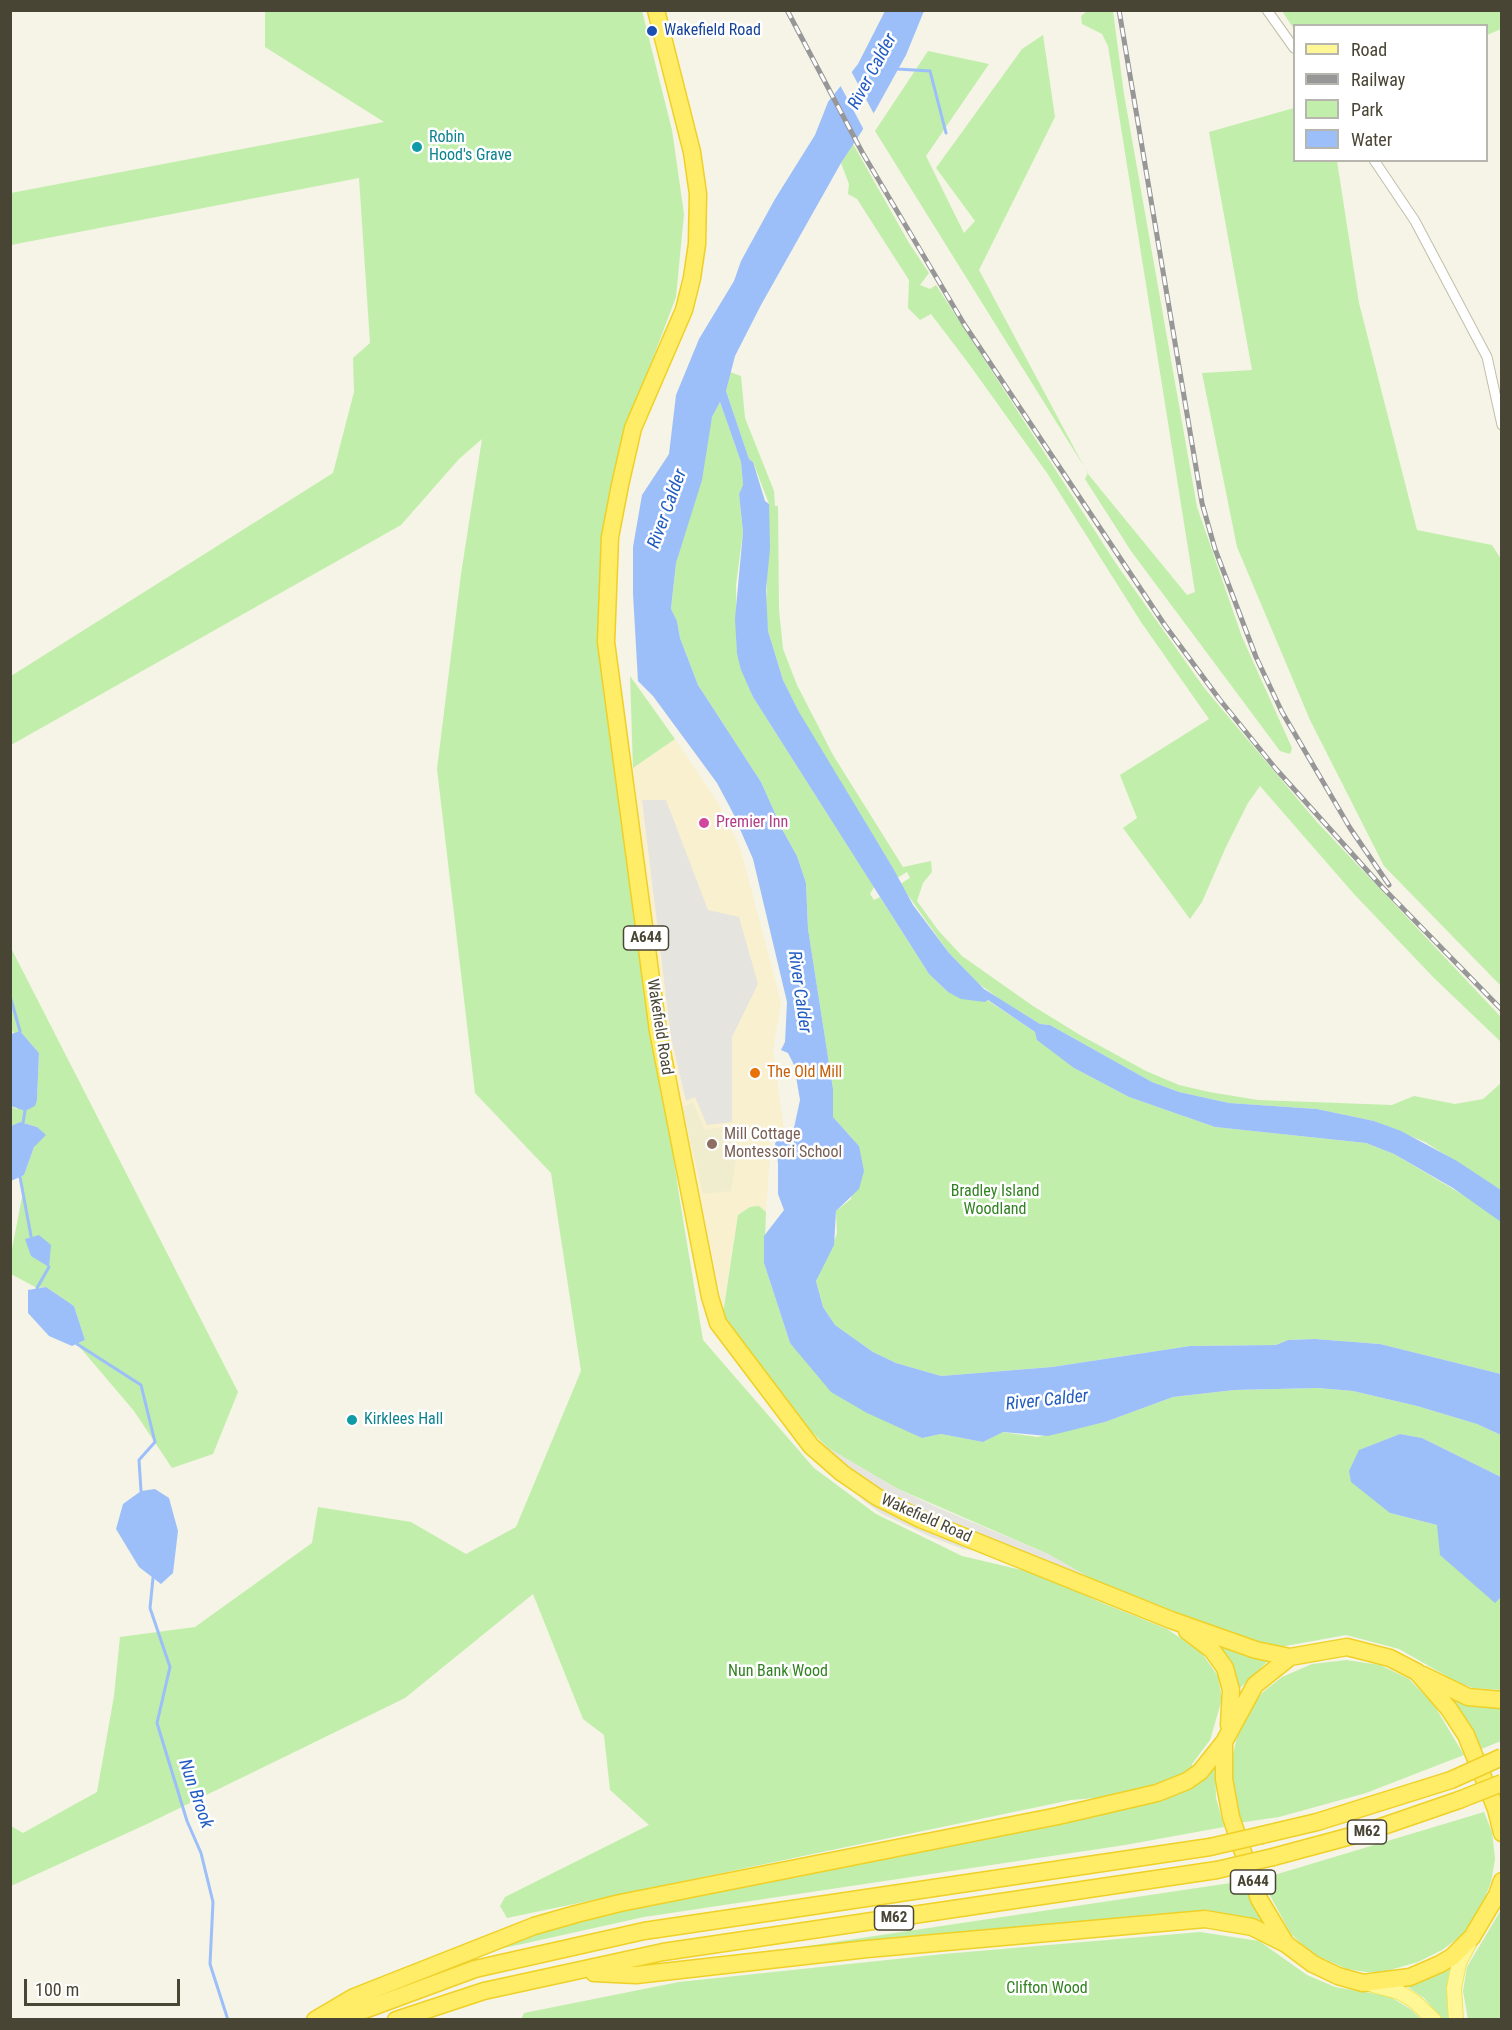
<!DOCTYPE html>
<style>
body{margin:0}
#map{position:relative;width:1512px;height:2030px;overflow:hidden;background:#f5f4e6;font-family:"Roboto Condensed",sans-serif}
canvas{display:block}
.frame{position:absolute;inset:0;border:12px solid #494535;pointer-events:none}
.legend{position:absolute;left:1293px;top:24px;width:195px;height:138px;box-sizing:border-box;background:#fff;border:2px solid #b6b5ae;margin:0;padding:8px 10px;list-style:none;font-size:18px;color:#494535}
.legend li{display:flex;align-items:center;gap:12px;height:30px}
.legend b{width:30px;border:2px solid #b6b5ae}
.scale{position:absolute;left:24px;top:1979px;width:156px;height:27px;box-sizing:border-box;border:3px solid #494535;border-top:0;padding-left:8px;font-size:18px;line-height:21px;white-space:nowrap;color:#494535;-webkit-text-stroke:4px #fff;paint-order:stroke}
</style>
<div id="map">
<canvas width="1512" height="2030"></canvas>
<div class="frame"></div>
<ul class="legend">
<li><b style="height:8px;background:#fff795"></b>Road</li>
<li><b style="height:8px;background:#979797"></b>Railway</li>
<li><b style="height:16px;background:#c1eeaa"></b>Park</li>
<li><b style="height:16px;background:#9cbff9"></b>Water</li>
</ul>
<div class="scale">100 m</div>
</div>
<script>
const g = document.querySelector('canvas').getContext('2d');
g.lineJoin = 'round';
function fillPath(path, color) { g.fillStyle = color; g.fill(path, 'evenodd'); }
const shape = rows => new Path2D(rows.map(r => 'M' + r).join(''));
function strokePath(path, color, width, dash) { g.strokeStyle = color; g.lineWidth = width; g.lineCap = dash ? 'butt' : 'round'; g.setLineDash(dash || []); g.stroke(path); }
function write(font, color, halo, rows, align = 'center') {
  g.font = font + ' "Roboto Condensed",sans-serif'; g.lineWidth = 5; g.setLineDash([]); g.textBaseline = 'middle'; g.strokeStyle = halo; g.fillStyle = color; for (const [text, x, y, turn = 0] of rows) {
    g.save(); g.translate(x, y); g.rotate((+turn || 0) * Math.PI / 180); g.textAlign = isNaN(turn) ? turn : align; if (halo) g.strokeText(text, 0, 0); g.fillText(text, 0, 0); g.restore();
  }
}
fillPath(shape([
 [675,739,717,801,740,847,781,1002,773,1050,784,1130,771,1141,766,1212,759,1206,738,1215,723,1307,668,1047,633,768]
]), '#f9f0cf');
fillPath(shape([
 [693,1102,705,1130,728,1126,736,1158,731,1191,703,1194,682,1107]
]), '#f0edcf');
fillPath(shape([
 [265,11,642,11,672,130,684,214,676,297,624,435,602,657,679,1195,703,1340,814,1468,876,1514,962,1556,1047,1576,1095,1600,1167,1629,1201,1652,1218,1676,1222,1699,1210,1740,1192,1764,1193,1767,1183,1775,1156,1788,1119,1796,1071,1800,507,1918,500,1906,505,1897,649,1825,610,1790,604,1735,583,1719,533,1594,405,1698,147,1824,11,1886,11,1826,23,1833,97,1792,114,1696,120,1637,195,1627,312,1543,318,1507,411,1522,466,1554,516,1527,581,1371,551,1173,475,1093,437,769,461,574,482,439,459,459,401,525,11,745,11,676,333,473,354,392,353,358,370,343,359,178,11,245,11,193,384,122,265,47],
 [1087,11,1113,11,1124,94,1197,507,1242,637,1292,748,1290,754,1280,751,1131,551,1085,479,1088,473,875,131,928,51,989,64,926,156,964,233,975,221,936,168,1022,49,1043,35,1055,117,979,270,1088,474,1187,595,1195,592,1108,46,1102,34,1082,24,1081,16],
 [1282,11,1501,11,1501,29,1487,35,1486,26,1294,26,1294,29],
 [1294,108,1294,160,1337,161,1359,303,1417,530,1492,545,1501,559,1501,986,1384,866,1310,720,1237,547,1202,373,1252,370,1209,132],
 [853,144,909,243,929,273,920,285,930,289,936,285,1117,565,1205,689,1316,821,1501,1017,1501,1042,1434,978,1354,894,1260,786,1248,803,1225,849,1202,902,1190,919,1123,828,1137,818,1120,775,1209,719,1141,622,1047,473,969,364,931,314,920,320,908,308,909,280,857,199,848,194,849,184,841,163],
 [730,372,741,376,745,418,774,491,775,506,778,506,779,610,783,649,797,685,833,755,903,867,931,861,932,872,923,883,917,901,938,930,962,956,1033,1006,1080,1035,1146,1071,1179,1085,1209,1092,1258,1100,1392,1105,1414,1096,1455,1104,1483,1099,1501,1083,1501,1190,1425,1142,1374,1121,1317,1109,1229,1103,1179,1092,1152,1082,1050,1025,1040,1024,998,998,978,983,949,953,900,884,910,878,907,872,897,878,893,868,808,730,783,680,768,631,766,613,769,504,753,462,749,459,726,391],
 [720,402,741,462,743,485,739,494,743,532,736,585,737,654,753,697,874,887,870,894,874,900,880,897,929,974,948,992,987,1000,1035,1032,1074,1068,1129,1097,1215,1127,1366,1143,1394,1154,1475,1202,1501,1222,1501,1374,1380,1344,1315,1339,1288,1340,1276,1345,1190,1346,1052,1367,941,1376,896,1363,873,1352,835,1325,823,1307,816,1281,837,1234,836,1211,851,1199,859,1146,833,1117,833,1089,808,929,806,883,797,856,783,831,761,782,698,685,680,638,677,621,671,610,676,563,712,417],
 [630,676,675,739,633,768],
 [10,946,238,1392,213,1454,172,1468,134,1411,77,1344,85,1340,74,1306,46,1287,37,1288,11,1274,11,1254,23,1192,20,1177,24,1175,34,1147,37,1127,20,1122,11,1126,11,1106,16,1109,37,1100,39,1053,20,1031,14,1033,11,1029],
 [759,1206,766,1212,764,1263,790,1343,902,1428,922,1438,941,1434,983,1442,1002,1432,1037,1437,1105,1422,1173,1397,1234,1390,1318,1388,1353,1391,1417,1406,1477,1424,1501,1435,1501,1477,1422,1438,1400,1434,1360,1450,1390,1513,1437,1525,1495,1602,1501,1597,1501,1690,1473,1688,1457,1682,1399,1649,1346,1635,1280,1647,1255,1643,1090,1578,1048,1554,896,1488,828,1448,796,1416,729,1327,723,1313,738,1215,750,1207],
 [1218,1644,1268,1661,1239,1689,1231,1663],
 [1346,1660,1380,1665,1409,1679,1434,1705,1464,1755,1366,1793,1279,1817,1238,1823,1229,1772,1237,1737,1250,1708,1263,1692,1282,1677,1312,1664],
 [1450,1698,1479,1707,1501,1708,1501,1741,1479,1750],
 [1215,1765,1216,1798,1224,1827,1125,1845,644,1917,495,1950,493,1948,539,1931,622,1909,1060,1822],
 [1484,1812,1492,1832,1495,1859,1491,1882,1481,1908,1465,1933,1442,1950,1418,1962,1383,1972,1366,1972,1347,1969,1313,1954,1291,1934,1261,1879],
 [1244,1881,1264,1926,1253,1922,747,1955],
 [1501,1910,1501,2019,1468,2019,1463,1991,1467,1967],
 [1200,1932,1259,1941,1307,1975,1335,1987,1389,1996,1410,2009,1421,2019,521,2020,524,2013,679,1982,944,1954],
 [1448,1967,1452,1967,1451,2019,1442,2019,1424,1998,1405,1985,1436,1975]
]), '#c1eeaa');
fillPath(shape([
 [642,800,666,800,708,910,739,917,758,984,732,1037,732,1122,707,1125,695,1097,686,1101,671,1037],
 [828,1448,896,1488,941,1509,1048,1554,1090,1578,1096,1590,987,1552,963,1549,931,1537,882,1514,865,1502,816,1450]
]), '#e6e4df');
fillPath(shape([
 [885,11,924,11,906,55,875,111,841,163,761,305,735,356,726,391,749,459,753,462,765,501,769,504,770,548,766,590,768,631,783,680,799,712,893,868,913,905,949,953,984,989,1040,1024,1050,1025,1152,1082,1179,1092,1229,1103,1317,1109,1374,1121,1401,1131,1457,1161,1501,1190,1501,1222,1453,1188,1394,1154,1366,1143,1215,1127,1129,1097,1074,1068,1037,1040,1035,1032,988,1000,985,1002,961,999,948,992,929,974,753,697,741,670,737,654,735,619,743,532,739,494,743,485,741,462,720,402,712,417,702,480,676,563,671,609,677,621,680,638,698,685,761,782,783,831,797,856,806,883,808,929,833,1089,833,1117,859,1146,864,1171,859,1189,836,1211,834,1245,816,1281,823,1307,835,1325,873,1352,896,1363,941,1376,1052,1367,1190,1346,1276,1345,1288,1340,1315,1339,1380,1344,1501,1374,1501,1435,1477,1424,1417,1406,1353,1391,1318,1388,1234,1390,1173,1397,1105,1422,1048,1436,1003,1432,983,1442,941,1434,922,1438,867,1413,831,1392,790,1343,764,1263,764,1236,784,1210,778,1194,778,1163,775,1144,777,1139,792,1137,800,1100,794,1065,788,1053,781,1050,785,1042,787,1002,753,859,733,813,717,783,653,696,638,681,633,594,633,547,642,495,669,454,676,395,699,339,734,281,741,261,775,199,815,135,828,102,858,64],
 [20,1031,39,1053,37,1100,35,1106,25,1111,11,1106,11,1034],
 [20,1122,37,1127,46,1135,34,1147,24,1175,11,1181,11,1126],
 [39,1235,51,1245,49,1267,31,1256,25,1239],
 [46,1287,74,1306,85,1340,72,1346,49,1336,28,1313,28,1290],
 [1400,1434,1422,1438,1501,1477,1501,1597,1495,1603,1440,1555,1437,1525,1390,1513,1351,1482,1349,1471,1359,1450],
 [155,1489,169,1498,178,1531,173,1573,161,1584,139,1567,116,1529,123,1504,141,1491]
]), '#9cbff9');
fillPath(shape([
 [850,69,875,116,865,132,839,83]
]), '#f5f4e6');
strokePath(shape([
 [897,69,930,71,946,133],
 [10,996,20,1031],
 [23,1123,25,1111],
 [20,1177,31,1236],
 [37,1288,49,1267],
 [77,1344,141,1385,155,1442,139,1460,141,1491],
 [153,1578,150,1608,170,1667,157,1723,187,1821,201,1853,213,1902,210,1964,228,2020]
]), '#9cbff9', 3);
const street = shape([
 [1267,10,1294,48],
 [1374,160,1415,221,1487,357,1502,425]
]);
const primary = shape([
 [1369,1984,1399,1992,1414,2001,1434,2020],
 [1456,2020,1454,1988,1459,1963,1469,1944]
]);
const highway = shape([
 [656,10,692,152,698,194,697,244,692,278,684,310,633,428,620,485,610,537,606,642,658,1031,710,1297,718,1323,811,1446,842,1473,877,1497,920,1519,1171,1620,1256,1650,1290,1657],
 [1187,1631,1212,1650,1225,1668,1231,1690,1229,1725],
 [1423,1675,1468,1697,1502,1700],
 [1502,1833,1496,1809,1466,1735,1449,1709,1417,1672,1390,1658,1347,1647,1290,1657,1255,1685,1224,1742,1224,1779,1231,1817,1259,1899,1286,1944,1313,1964,1338,1976,1363,1983,1410,1977,1440,1964,1452,1957,1472,1937,1497,1895,1502,1881],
 [1262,1835,1317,1822,1451,1780],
 [1273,1857,1366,1832,1459,1800],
 [594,1973,636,1975,867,1949,1205,1919,1252,1927,1286,1944],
 [315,2020,354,1997,534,1926,576,1914,620,1903,1058,1816,1157,1793,1187,1781,1200,1772,1224,1742],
 [337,2020,475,1969,644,1931,1210,1847],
 [396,2020,484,1991,663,1952,1217,1870]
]);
strokePath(street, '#c2bea8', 11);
strokePath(primary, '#f1e458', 16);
strokePath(highway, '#efd026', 19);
strokePath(street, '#fff', 9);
strokePath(primary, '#fff795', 14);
strokePath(highway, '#ffec67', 16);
const rail = shape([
 [787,10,862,152,964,324,1164,624,1220,700,1276,769,1382,887,1502,1010],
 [1119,10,1202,503,1215,549,1256,657,1282,712,1350,828,1389,885]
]);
strokePath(rail, '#979797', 5);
strokePath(rail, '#fff', 3, [9]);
const highwayBridge = shape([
 [1451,1780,1502,1757],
 [1459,1800,1502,1783],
 [1210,1847,1262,1835],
 [1217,1870,1273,1857]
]);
strokePath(highwayBridge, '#efd026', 19, []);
strokePath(highwayBridge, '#ffec67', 16);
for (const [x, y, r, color] of [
 [652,31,6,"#1a4fb4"],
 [417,147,6,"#0f9aa8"],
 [704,823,6,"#d1479c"],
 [755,1073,6,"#e8710a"],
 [712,1144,6,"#8d6e63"],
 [352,1420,6,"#0f9aa8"]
]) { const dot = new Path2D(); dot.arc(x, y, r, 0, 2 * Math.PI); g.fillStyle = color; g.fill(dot); strokePath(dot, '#fff', 2); }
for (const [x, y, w] of [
 [646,938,45],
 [1367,1832,39],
 [1253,1882,45],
 [894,1918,39]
]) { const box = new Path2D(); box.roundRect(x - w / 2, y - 12, w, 24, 4.5); g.fillStyle = '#fff'; g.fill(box); strokePath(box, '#494535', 1.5); }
write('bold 15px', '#494535', null, [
 ["A644",646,938],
 ["M62",1367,1832],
 ["A644",1253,1882],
 ["M62",894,1918]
]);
write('16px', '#164399', '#fff', [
 ["Wakefield Road",664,31]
], 'left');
write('16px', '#0d838f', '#fff', [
 ["Robin",429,138],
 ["Hood's Grave",429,156],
 ["Kirklees Hall",364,1420]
], 'left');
write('16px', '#b23c85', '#fff', [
 ["Premier Inn",716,823]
], 'left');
write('16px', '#494535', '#fff', [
 ["Wakefield Road",659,1027,81],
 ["Wakefield Road",926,1519,24]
]);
write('16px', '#c56008', '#fff', [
 ["The Old Mill",767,1073]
], 'left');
write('16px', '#785e54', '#fff', [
 ["Mill Cottage",724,1135],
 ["Montessori School",724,1153]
], 'left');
write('16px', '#318221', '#fff', [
 ["Bradley Island",995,1192],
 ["Woodland",995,1210],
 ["Nun Bank Wood",778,1672],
 ["Clifton Wood",1047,1989]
]);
write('italic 18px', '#215cc2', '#fff', [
 ["River Calder",873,72,-62],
 ["River Calder",668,509,-70],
 ["River Calder",799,992,82],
 ["River Calder",1047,1401,-6],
 ["Nun Brook",195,1794,71]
]);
</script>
